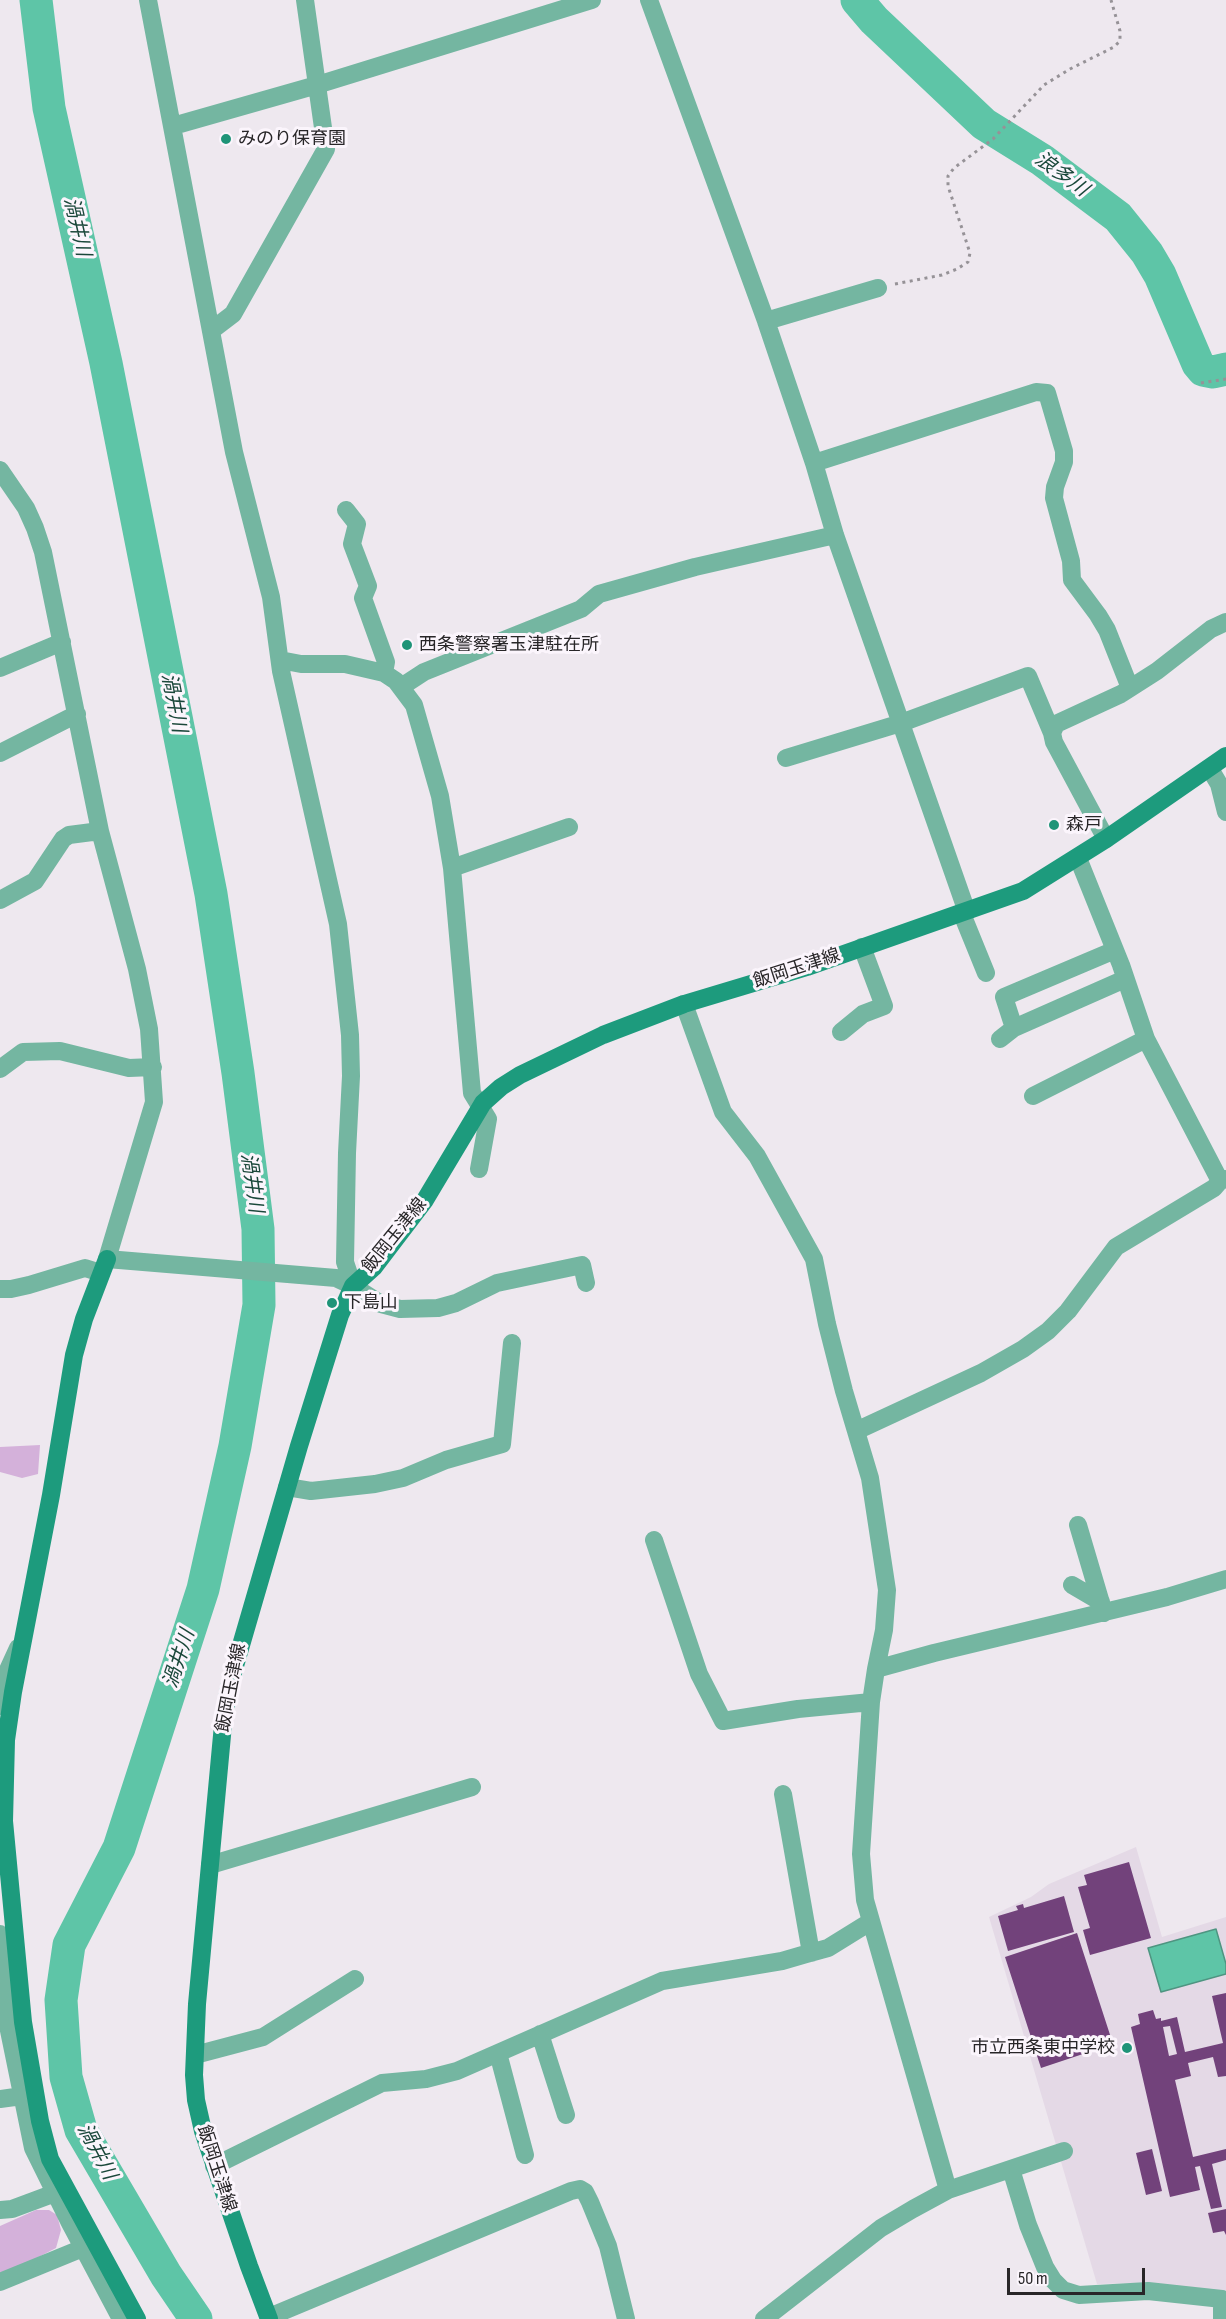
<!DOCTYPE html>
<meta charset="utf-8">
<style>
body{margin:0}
#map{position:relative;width:1226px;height:2319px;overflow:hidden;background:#eee8ef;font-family:"Sofia Sans Condensed",sans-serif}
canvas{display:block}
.scale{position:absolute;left:1007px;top:2268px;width:138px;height:27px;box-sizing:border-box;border:3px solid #282628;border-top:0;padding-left:8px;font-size:18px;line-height:21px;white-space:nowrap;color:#282628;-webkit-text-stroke:4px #fbf5fc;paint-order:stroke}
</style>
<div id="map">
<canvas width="1226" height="2319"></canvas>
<div class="scale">50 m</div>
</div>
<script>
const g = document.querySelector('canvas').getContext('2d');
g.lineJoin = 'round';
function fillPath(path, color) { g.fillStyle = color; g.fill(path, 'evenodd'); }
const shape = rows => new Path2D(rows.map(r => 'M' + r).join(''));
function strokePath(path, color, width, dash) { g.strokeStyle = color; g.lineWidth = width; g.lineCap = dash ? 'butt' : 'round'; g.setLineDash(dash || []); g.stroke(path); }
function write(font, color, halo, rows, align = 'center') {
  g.font = font + ' "Sofia Sans Condensed","Noto Sans JP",sans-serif'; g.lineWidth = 6; g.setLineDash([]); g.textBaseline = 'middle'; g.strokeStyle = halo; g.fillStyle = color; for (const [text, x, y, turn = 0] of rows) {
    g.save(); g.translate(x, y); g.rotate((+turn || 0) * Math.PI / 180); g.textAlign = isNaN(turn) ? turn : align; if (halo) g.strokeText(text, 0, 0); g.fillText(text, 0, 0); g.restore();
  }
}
fillPath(shape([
 [1136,1847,1162,1937,1226,1917,1226,2291,1140,2283,1097,2284,989,1917,1031,1897,1049,1884]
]), '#e4d9e6');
fillPath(shape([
 [40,1445,38,1474,22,1478,0,1472,0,1447],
 [36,2210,49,2210,57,2215,61,2230,56,2248,0,2277,0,2226]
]), '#d4b1da');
const water = shape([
 [1216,1929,1226,1964,1226,1974,1161,1992,1148,1948,1216,1929]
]);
fillPath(water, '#5ec5a7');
strokePath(water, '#4e9581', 1.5);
strokePath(shape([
 [36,0,49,108,106,363,211,894,238,1073,258,1229,259,1305,235,1446,203,1589,119,1848,69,1945,61,2000,66,2077,81,2130,166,2275,196,2319],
 [857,0,874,20,984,124,1042,160,1118,217,1147,253,1160,275,1198,364,1203,370,1213,372,1226,369]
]), '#5ec5a7', 33);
fillPath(shape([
 [1129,1862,1151,1938,1090,1955,1083,1930,1090,1928,1078,1887,1087,1885,1084,1875],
 [1064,1896,1074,1932,1008,1951,998,1916,1018,1910,1016,1906,1023,1904,1024,1908],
 [1077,1933,1113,2044,1041,2068,1005,1957],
 [1226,1993,1226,2076,1218,2077,1213,2057,1188,2063,1191,2076,1175,2080,1193,2157,1226,2149,1226,2160,1212,2164,1222,2207,1211,2209,1200,2166,1195,2167,1200,2190,1170,2197,1131,2027,1140,2024,1138,2014,1153,2010,1156,2019,1161,2018,1161,2021,1177,2017,1185,2052,1223,2043,1212,1996],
 [1170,2026,1177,2054,1169,2056,1163,2027],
 [1152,2149,1162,2191,1146,2195,1136,2153],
 [1226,2209,1226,2235,1224,2231,1213,2233,1208,2213]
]), '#72427b');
strokePath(shape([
 [895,284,942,275,957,269,968,262,970,253,948,186,948,176,954,168,993,139,1044,85,1070,69,1114,47,1120,41,1120,31,1111,0],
 [1201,383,1226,379]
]), '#969297', 3, [3, 4.5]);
strokePath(shape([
 [148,0,234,452,271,597,281,671,338,924,350,1035,351,1076,347,1153,345,1262,353,1286],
 [649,0,766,321,814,463,835,535,967,912],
 [173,126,317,85,592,0],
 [766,321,878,288],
 [212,330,233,314,326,149,305,0],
 [814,463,1036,392,1047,393,1064,451,1064,462,1055,487,1054,498,1071,561,1072,580,1098,615,1107,630,1130,688],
 [0,470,26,508,35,528,43,552,100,831,137,969,149,1029,154,1102,107,1259,336,1278,353,1286,381,1304,400,1309,438,1308,456,1303,497,1283,582,1265,586,1283],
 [346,510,357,524,352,544,368,586,363,598,386,662,384,673],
 [280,660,301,664,345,664,384,673,396,681,414,705,440,796,452,868,472,1093,488,1119,479,1169],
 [0,668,62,642],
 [401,687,424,672,581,609,599,594,695,567,835,535],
 [0,753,77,714],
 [786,758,901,723,1028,676,1052,733],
 [1210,769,1219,784,1226,812],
 [1106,839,1054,742,1052,733,1056,724,1121,694,1157,671,1211,629,1226,622],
 [1078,858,1121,965,1146,1039,1220,1181,1226,1179],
 [452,868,569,827],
 [0,900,35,881,63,839,69,835,100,831],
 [962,914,986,973],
 [684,1004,723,1112,757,1156,814,1259,827,1324,844,1391,870,1478,887,1590,884,1630,876,1669],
 [1014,1028,1004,997,1115,950],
 [841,1032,863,1014,884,1006,862,947],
 [1000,1039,1014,1028,1125,979],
 [0,1069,23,1052,60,1051,129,1068,153,1067],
 [1033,1096,1146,1039],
 [0,1289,11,1289,29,1285,85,1268,101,1273],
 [856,1431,981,1373,1023,1349,1048,1331,1068,1311,1116,1247,1214,1188,1220,1181],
 [287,1487,311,1491,375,1484,403,1478,446,1460,502,1444,512,1343],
 [1078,1525,1104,1613],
 [654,1540,699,1674,723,1721,798,1709,871,1702],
 [1072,1585,1101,1602],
 [0,1706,8,1670,18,1648],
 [783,1794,811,1953],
 [210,1865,472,1787],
 [0,1934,6,2016,33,2148,70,2223,121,2319],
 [540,2034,566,2115],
 [498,2053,525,2155],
 [195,2055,263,2037,355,1979],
 [0,2099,22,2096],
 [214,2166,382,2083,426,2079,457,2071,662,1981,782,1961,806,1954,828,1948,870,1922],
 [1011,2169,1028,2225,1045,2267,1053,2280,1063,2290,1079,2295,1148,2291,1222,2299,1222,2319],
 [948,2190,865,1900,861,1854,871,1702,876,1669,934,1653,1167,1597,1226,1579],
 [0,2210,12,2209,55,2193],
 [0,2282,83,2248],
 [269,2317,571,2191,580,2189,585,2192,590,2202,608,2246,626,2319],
 [764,2319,881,2228,913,2209,948,2190,1064,2151]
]), '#74b6a1', 18);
strokePath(shape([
 [107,1259,84,1319,74,1355,51,1495,13,1692,6,1740,4,1821,23,2022,40,2121,50,2159,137,2319],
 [269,2319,249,2266,203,2131,196,2100,194,2075,197,2004,224,1714,230,1683,299,1446,340,1315,353,1286,374,1267,425,1200,483,1103,501,1087,520,1075,603,1035,684,1004,807,967,1023,891,1106,839,1226,756]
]), '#1d9b7d', 18);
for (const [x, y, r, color] of [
 [226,139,6,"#1f9478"],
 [407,645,6,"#1f9478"],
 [1054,825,6,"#1f9478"],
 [332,1303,6,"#1f9478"],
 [1127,2048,6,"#1f9478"]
]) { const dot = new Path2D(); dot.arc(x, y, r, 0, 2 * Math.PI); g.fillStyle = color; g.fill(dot); strokePath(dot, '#fbf5fc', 2); }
write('18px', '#282628', '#fbf5fc', [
 ["みのり保育園",238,139],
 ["西条警察署玉津駐在所",419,645],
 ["森戸",1066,825],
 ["下島山",344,1303],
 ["市立西条東中学校",1115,2048,"right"]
], 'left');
write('18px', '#282628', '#fbf5fc', [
 ["飯岡玉津線",797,969,-18],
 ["飯岡玉津線",395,1236,-51],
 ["飯岡玉津線",232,1688,-79],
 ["飯岡玉津線",216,2169,72]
]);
write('italic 20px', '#1b483b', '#fbf5fc', [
 ["浪多川",1061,175,36],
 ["渦井川",76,227,77],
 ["渦井川",173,703,79],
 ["渦井川",251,1183,82],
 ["渦井川",180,1659,-72],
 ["渦井川",96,2152,62]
]);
</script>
